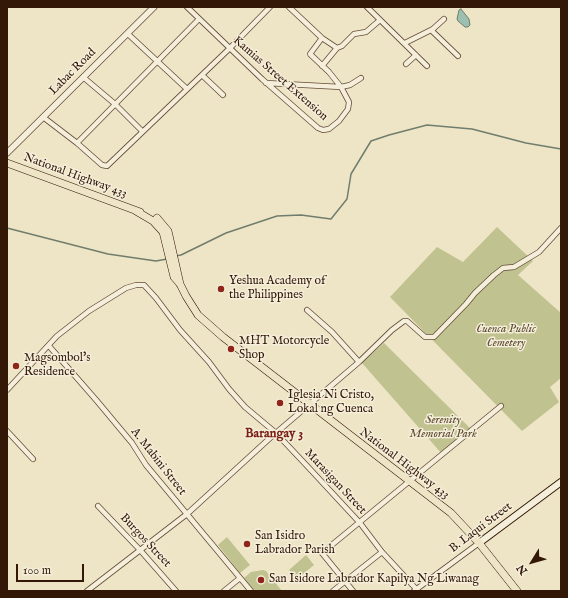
<!DOCTYPE html>
<style>
body{margin:0}
#map{position:relative;width:568px;height:598px;overflow:hidden;background:#eee5c6;font-family:"IM FELL English",serif}
canvas{display:block}
.frame{position:absolute;inset:0;border:8px solid #331808;pointer-events:none}
.north{position:absolute;left:512px;top:542px;width:40px;height:40px;-webkit-text-stroke:3px #f4eeda;paint-order:stroke;rotate:233deg;font-size:11px;font-weight:700;line-height:16px;text-align:center;color:#331808}
.north::after{content:'';display:block;margin:auto;width:14px;height:18px;background:#331808;clip-path:polygon(50% 0,100% 100%,50% 72%,0 100%)}
.scale{position:absolute;left:16px;top:564px;width:68px;height:18px;box-sizing:border-box;border:2px solid #331808;border-top:0;padding-left:5px;font-size:12px;line-height:14px;white-space:nowrap;color:#331808;-webkit-text-stroke:3px #f4eeda;paint-order:stroke}
</style>
<div id="map">
<canvas width="568" height="598"></canvas>
<div class="frame"></div>
<div class="north">N</div>
<div class="scale">100 m</div>
</div>
<script>
const g = document.querySelector('canvas').getContext('2d');
g.lineJoin = 'round';
function fillPath(path, color) { g.fillStyle = color; g.fill(path, 'evenodd'); }
const shape = rows => new Path2D(rows.map(r => 'M' + r).join(''));
function strokePath(path, color, width, dash) { g.strokeStyle = color; g.lineWidth = width; g.lineCap = dash ? 'butt' : 'round'; g.setLineDash(dash || []); g.stroke(path); }
function write(font, color, halo, rows, align = 'center') {
  g.font = font + ' "IM FELL English",serif'; g.lineWidth = 3; g.setLineDash([]); g.textBaseline = 'middle'; g.strokeStyle = halo; g.fillStyle = color; for (const [text, x, y, turn = 0] of rows) {
    g.save(); g.translate(x, y); g.rotate((+turn || 0) * Math.PI / 180); g.textAlign = isNaN(turn) ? turn : align; if (halo) g.strokeText(text, 0, 0); g.fillText(text, 0, 0); g.restore();
  }
}
fillPath(shape([
 [497,227,533,261,518,275,561,313,561,378,550,387,559,402,522,431,390,297,437,247,463,262],
 [384,343,471,429,442,454,362,363],
 [227,537,250,565,240,573,218,545],
 [306,555,314,565,297,579,289,570],
 [263,570,266,571,282,591,255,591,244,578,251,572]
]), '#c0c290');
const water = shape([
 [461,9,469,19,470,25,468,27,465,27,458,21,457,19,459,10,461,9]
]);
fillPath(water, '#9bc0af');
strokePath(water, '#717d6c', 1);
strokePath(shape([
 [7,228,108,254,156,261,167,259],
 [176,256,181,255,226,233,277,216,301,215,331,219,347,199,351,174,371,141,389,135,427,125,472,129,526,143,561,149]
]), '#717d6c', 1.5);
const minor = shape([
 [187,7,262,79,318,128,323,130,329,129,339,121,348,109,349,102,341,87,329,72,310,54,322,38],
 [289,7,322,38,337,48,342,46,354,34,366,32,380,20],
 [367,7,427,66],
 [431,30,458,56],
 [128,34,187,89],
 [405,43,433,29,444,19],
 [406,64,416,55],
 [322,66,337,48],
 [202,75,223,95],
 [83,77,115,104,142,131],
 [266,83,341,87,350,85,361,78],
 [43,117,77,143,102,165,107,166,229,49,270,7],
 [77,143,199,19],
 [307,310,332,332,359,362],
 [49,346,97,401,132,443,146,465,251,591],
 [7,390,57,336,89,311,126,288,136,285,144,285,156,298,180,330,209,362,229,389,245,407,276,433,309,468,360,523,382,552,418,591],
 [7,431,33,459],
 [98,506,140,550,176,591],
 [87,591,187,514,270,438,359,362,392,330,404,321,407,321,425,337,434,337,466,304,475,293,494,275,503,268,514,267,539,252,561,228],
 [224,591,240,578],
 [333,591,382,552],
 [353,591,322,553,501,406],
 [414,591,479,543]
]);
const tertiary = shape([
 [7,153,154,7]
]);
const secondary = shape([
 [479,543,561,482]
]);
const primary = shape([
 [7,163,140,212],
 [136,211,153,221,163,232,174,277,180,284,186,296,198,315,223,337,451,513,479,543,517,591],
 [157,218,168,231,180,284]
]);
strokePath(minor, '#624b38', 6);
strokePath(tertiary, '#624b38', 7);
strokePath(secondary, '#331808', 8);
strokePath(primary, '#331808', 8);
strokePath(minor, '#f4eeda', 4.5);
strokePath(tertiary, '#f4eeda', 5.5);
strokePath(secondary, '#f4eeda', 6);
strokePath(primary, '#eee5c6', 7);
for (const [x, y, r, color] of [
 [221,289,4,"#8f2418"],
 [231,349,4,"#8f2418"],
 [16,366,4,"#8f2418"],
 [280,403,4,"#8f2418"],
 [247,544,4,"#8f2418"],
 [261,580,4,"#8f2418"]
]) { const dot = new Path2D(); dot.arc(x, y, r, 0, 2 * Math.PI); g.fillStyle = color; g.fill(dot); strokePath(dot, '#f4eeda', 1.5); }
write('12px', '#331808', '#f4eeda', [
 ["Labac Road",73,72,-45],
 ["Kamias Street Extension",280,79,41],
 ["National Highway 433",75,176,20],
 ["A. Mabini Street",158,462,52],
 ["National Highway 433",404,464,37],
 ["Marasigan Street",335,482,47],
 ["B. Laqui Street",481,528,-37],
 ["Burgos Street",145,541,47]
]);
write('12px', '#331808', '#f4eeda', [
 ["Yeshua Academy of",229,282],
 ["the Philippines",229,296],
 ["MHT Motorcycle",239,342],
 ["Shop",239,356],
 ["Magsombol's",24,359],
 ["Residence",24,373],
 ["Iglesia Ni Cristo,",288,396],
 ["Lokal ng Cuenca",288,410],
 ["San Isidro",255,537],
 ["Labrador Parish",255,551],
 ["San Isidore Labrador Kapilya Ng Liwanag",269,580]
], 'left');
write('italic 12px', '#5d4b31', '#f4eeda', [
 ["Cuenca Public",506,330],
 ["Cemetery",506,344],
 ["Serenity",443,421],
 ["Memorial Park",443,435]
]);
write('bold 13px', '#7a1f14', '#f4eeda', [
 ["Barangay 3",274,434]
]);
</script>
